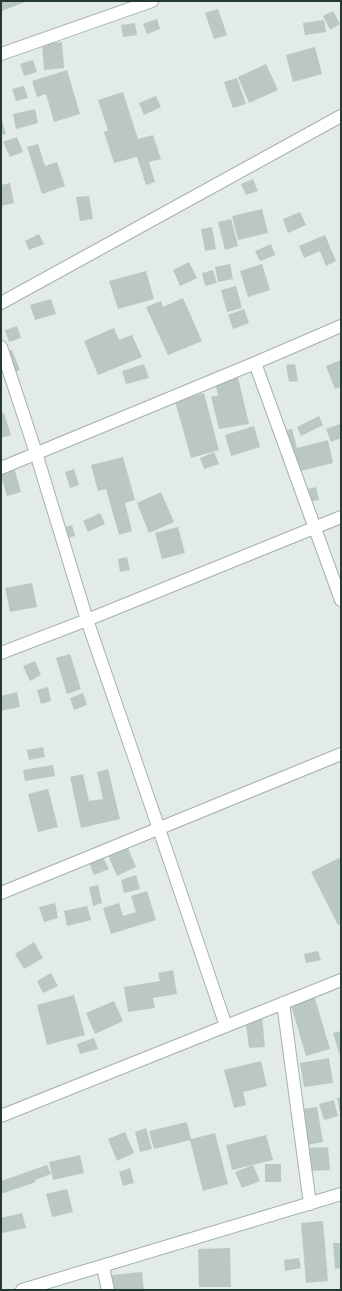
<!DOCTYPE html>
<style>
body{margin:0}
#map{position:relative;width:342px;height:1291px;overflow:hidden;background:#e2ebe6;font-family:Barlow,sans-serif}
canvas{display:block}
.frame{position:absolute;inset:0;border:2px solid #243a31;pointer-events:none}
</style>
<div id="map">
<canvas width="342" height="1291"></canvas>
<div class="frame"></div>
</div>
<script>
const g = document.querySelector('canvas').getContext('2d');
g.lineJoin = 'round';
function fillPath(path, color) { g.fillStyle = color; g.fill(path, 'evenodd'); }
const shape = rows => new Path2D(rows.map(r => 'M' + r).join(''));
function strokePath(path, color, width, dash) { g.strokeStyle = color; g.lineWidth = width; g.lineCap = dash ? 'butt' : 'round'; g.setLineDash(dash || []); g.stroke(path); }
fillPath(shape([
 [1,1,28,1,1,11],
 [218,9,227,35,214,39,205,13],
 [333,11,340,24,330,30,323,16],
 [157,19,160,29,147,34,143,24],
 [324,20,326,32,305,35,303,23],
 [135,23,137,35,123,37,121,25],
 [62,42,64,68,44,70,42,43],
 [315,47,322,74,293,82,286,55],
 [33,60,37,72,24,76,20,64],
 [266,64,278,90,249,103,238,77],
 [67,70,80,114,54,122,46,94,37,97,32,81],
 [237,78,246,104,233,108,224,82],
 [24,86,28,98,16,101,12,89],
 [123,92,138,139,153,135,161,159,149,162,155,182,146,185,137,157,114,163,104,132,108,130,98,100],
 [156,96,161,107,144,115,139,103],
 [35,109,38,123,16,129,13,114],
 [1,121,2,121,6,134,1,135],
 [17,137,23,152,10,157,3,142],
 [38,144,45,166,57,162,65,186,42,194,27,147],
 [253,179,258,191,246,195,241,184],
 [10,183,14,203,1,206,1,185],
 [89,196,93,219,80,221,76,197],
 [262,209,268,233,238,240,232,216],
 [300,212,306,225,288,233,283,219],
 [231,219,238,246,225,250,218,222],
 [212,227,216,249,205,251,201,229],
 [39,234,44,244,29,250,25,241],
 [325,235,336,261,326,266,320,251,304,258,299,246],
 [271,244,275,255,260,261,255,251],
 [189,262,197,278,180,286,173,270],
 [230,264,233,279,218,282,215,267],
 [262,264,270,290,248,297,240,271],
 [213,270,217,283,205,286,202,273],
 [146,271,154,299,118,309,109,281],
 [236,286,242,308,227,312,221,290],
 [183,298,202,341,168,355,146,307,161,301,163,307],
 [51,299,56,314,35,320,30,305],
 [244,309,249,323,233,329,228,315],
 [17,326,21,338,9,342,5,330],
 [114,328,119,340,132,335,142,357,98,375,84,341],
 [12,350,20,370,11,374,2,354],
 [341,360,341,387,335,389,326,366],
 [144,364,149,378,126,384,122,371],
 [295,364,298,381,289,382,286,365],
 [238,377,249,424,219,429,211,397,218,395,215,382],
 [204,393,219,450,191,458,175,401],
 [4,413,11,435,1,438,1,414],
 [319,416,323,425,301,436,297,427],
 [340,424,341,438,331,442,326,429],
 [254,426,260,447,231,456,225,435],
 [292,429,297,448,328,440,333,463,297,472,287,430],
 [214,452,219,464,204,469,200,458],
 [123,457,135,500,125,503,132,531,119,535,106,489,98,491,91,465],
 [12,460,21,492,7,496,1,476,1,463],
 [74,469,79,485,70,488,65,472],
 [316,487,319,500,307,502,304,490],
 [161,492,174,522,149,533,137,503],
 [100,513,105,524,88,532,83,521],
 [72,525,75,536,62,540,58,529],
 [178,527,185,553,162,559,155,533],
 [127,557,130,570,120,572,118,559],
 [32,583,37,607,10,612,5,588],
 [70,654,81,689,67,694,56,658],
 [35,661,41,675,30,681,23,666],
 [48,687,51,701,41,704,37,690],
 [17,692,20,707,1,711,1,696],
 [83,693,87,705,74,710,70,698],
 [43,747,45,757,29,760,27,750],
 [53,765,55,776,25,781,23,770],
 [108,769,120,819,81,828,70,777,83,774,89,801,103,799,97,772],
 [48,789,58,827,38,832,28,794],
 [127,846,136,867,117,876,108,855],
 [103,857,109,869,94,875,89,863],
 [341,857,341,924,338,925,311,872],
 [136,875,140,889,124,893,121,880],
 [98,885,102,903,93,906,89,887],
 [147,891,156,920,111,934,103,908,119,903,123,916,136,912,131,896],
 [55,903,58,918,44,922,39,907],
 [87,906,91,920,67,926,64,911],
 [34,942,43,958,24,969,15,954],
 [318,951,321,960,306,963,304,954],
 [173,970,177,994,153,998,155,1008,128,1012,124,987,160,981,158,973],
 [51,973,58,986,43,993,37,981],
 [74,995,85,1035,47,1045,37,1005],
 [314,995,330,1049,306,1056,290,1002],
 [114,1001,123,1021,95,1034,86,1013],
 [262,1016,265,1047,249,1048,245,1018],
 [341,1031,341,1059,333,1033],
 [94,1038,98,1049,80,1054,77,1044],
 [329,1058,333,1083,304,1087,300,1063],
 [261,1061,267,1086,243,1092,246,1105,234,1108,224,1070],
 [341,1097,341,1113,340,1113,337,1098],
 [334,1100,338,1116,324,1120,319,1104],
 [317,1107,323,1142,302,1146,296,1110],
 [187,1122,191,1139,215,1133,228,1184,203,1191,190,1140,154,1149,149,1131],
 [146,1128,152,1149,140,1152,135,1132],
 [125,1132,134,1153,117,1161,108,1139],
 [266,1135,273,1160,232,1170,226,1145],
 [328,1147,330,1170,310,1171,308,1148],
 [80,1155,84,1173,53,1180,49,1162],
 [265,1164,281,1164,281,1182,265,1182],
 [47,1165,51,1174,35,1180,36,1182,1,1194,1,1181],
 [253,1165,260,1181,242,1188,235,1172],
 [130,1168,134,1183,123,1186,119,1172],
 [67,1189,73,1212,52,1217,46,1194],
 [22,1213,26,1228,2,1233,1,1218],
 [323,1221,328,1281,306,1283,301,1223],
 [333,1243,341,1243,341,1268,335,1269],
 [230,1248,231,1287,199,1287,198,1249],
 [299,1258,301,1268,285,1271,284,1260],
 [142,1272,144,1290,112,1290,111,1275]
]), '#bbc8c1');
const minor = shape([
 [1,54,152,1],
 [1,303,341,116],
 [1,347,36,453,87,620,159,829,226,1026],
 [255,363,341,600],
 [1,468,255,363,341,326],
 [1,653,87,620,341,517],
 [1,893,341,754],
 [283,1003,310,1204],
 [1,1116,341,980],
 [103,1267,108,1290],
 [22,1290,341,1194]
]);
strokePath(minor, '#a5b2ac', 14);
strokePath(minor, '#fff', 12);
</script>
